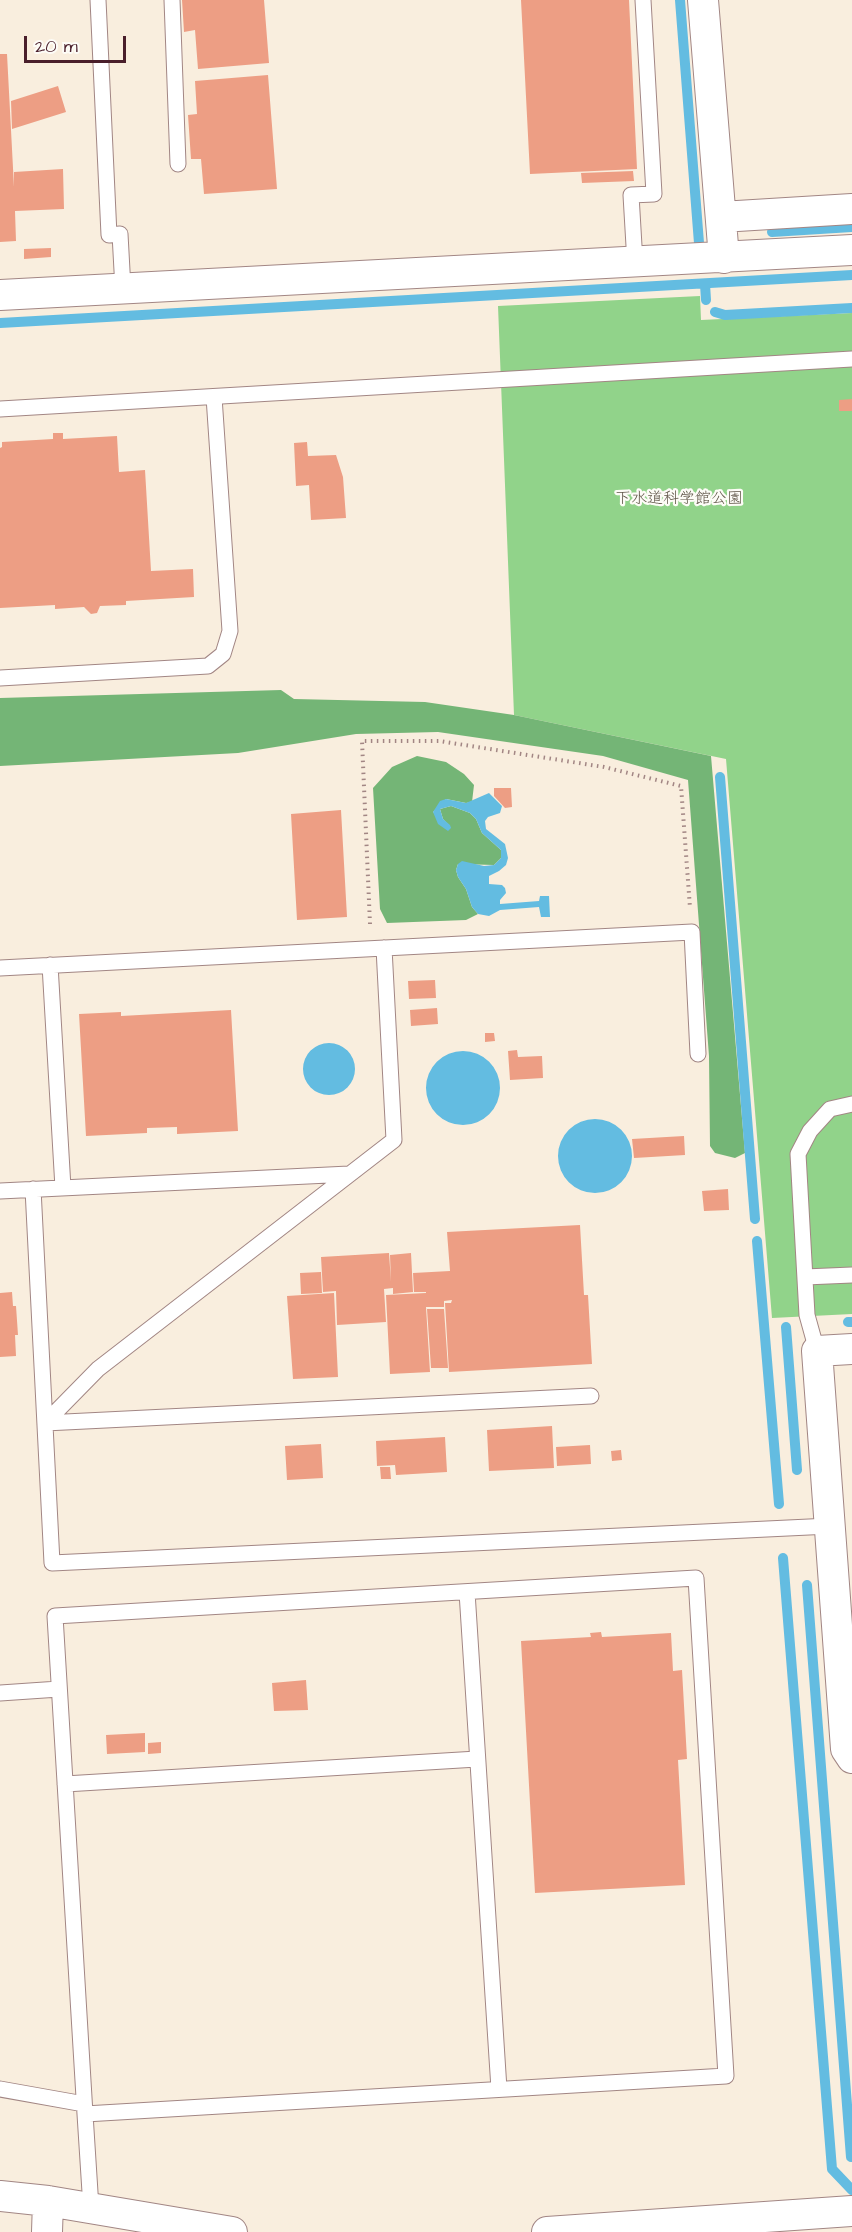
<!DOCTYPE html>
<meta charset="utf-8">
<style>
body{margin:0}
#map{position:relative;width:852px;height:2232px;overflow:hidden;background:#f9eede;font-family:"Architects Daughter",sans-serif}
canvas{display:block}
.scale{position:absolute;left:24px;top:36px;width:102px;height:27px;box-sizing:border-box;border:3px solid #4a1f2b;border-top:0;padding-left:8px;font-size:18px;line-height:21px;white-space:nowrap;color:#4a1f2b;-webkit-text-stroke:4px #fdfcf7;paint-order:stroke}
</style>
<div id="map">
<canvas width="852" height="2232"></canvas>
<div class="scale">20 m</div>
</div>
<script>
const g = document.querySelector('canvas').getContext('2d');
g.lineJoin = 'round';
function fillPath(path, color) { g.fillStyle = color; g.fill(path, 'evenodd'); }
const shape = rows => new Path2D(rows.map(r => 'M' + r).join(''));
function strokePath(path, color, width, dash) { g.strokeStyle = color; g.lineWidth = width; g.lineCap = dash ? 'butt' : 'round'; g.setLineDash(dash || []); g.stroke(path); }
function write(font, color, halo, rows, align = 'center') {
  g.font = font + ' "Architects Daughter","Klee One",sans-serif'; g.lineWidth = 4.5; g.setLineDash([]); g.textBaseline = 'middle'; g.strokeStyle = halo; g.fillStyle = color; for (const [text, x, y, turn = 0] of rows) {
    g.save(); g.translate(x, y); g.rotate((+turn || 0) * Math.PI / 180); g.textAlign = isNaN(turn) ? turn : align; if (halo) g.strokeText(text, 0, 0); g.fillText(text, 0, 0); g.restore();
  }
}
fillPath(shape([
 [700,296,701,320,852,313,852,1314,772,1318,726,759,514,715,498,306]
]), '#91d38a');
fillPath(shape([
 [281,690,294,699,425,702,514,715,711,756,745,1153,735,1158,715,1153,710,1146,709,1056,688,780,603,756,438,732,356,734,238,753,0,766,0,698],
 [417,756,446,762,464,774,474,785,472,802,466,803,446,799,433,812,451,828,443,819,440,809,451,806,470,813,476,819,482,833,501,850,501,858,494,865,458,864,456,870,458,877,466,889,472,907,478,914,466,920,387,923,380,909,373,788,392,767]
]), '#74b576');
fillPath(shape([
 [489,793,502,806,500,813,488,817,485,821,486,829,505,844,508,858,506,865,499,871,489,876,489,884,502,885,505,888,506,893,500,900,500,904,539,901,540,896,549,896,550,917,541,917,539,907,500,910,489,916,478,914,472,907,466,889,458,877,456,870,458,864,462,861,484,866,494,865,501,858,501,850,482,833,476,819,470,813,451,806,440,809,443,819,450,825,451,828,448,831,438,824,433,812,440,801,446,799,466,803],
 '303 1069a26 26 0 1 1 52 0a26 26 0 1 1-52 0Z',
 '426 1088a37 37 0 1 1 74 0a37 37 0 1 1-74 0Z',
 '558 1156a37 37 0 1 1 74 0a37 37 0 1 1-74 0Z'
]), '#63bce1');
strokePath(shape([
 [680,0,699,243],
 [772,232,852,227],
 [705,284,706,300],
 [715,312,725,315,852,308],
 [0,323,852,275],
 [720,777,755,1219],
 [757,1241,779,1504],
 [848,1322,852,1322],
 [786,1327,797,1470],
 [783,1558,832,2169,852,2190],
 [807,1585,851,2157]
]), '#63bce1', 10);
fillPath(shape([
 [182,0,264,0,269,63,198,69,195,30,184,32],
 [521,0,629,0,637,169,530,174],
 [0,54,7,54,14,187,14,172,63,169,64,209,15,211,16,241,0,242],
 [268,75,277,189,204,194,201,159,191,159,188,115,197,114,195,81],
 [58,86,66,112,12,129,11,101],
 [633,171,634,181,582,183,581,173],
 [51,248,51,257,24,259,24,249],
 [852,399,852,411,839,411,839,400],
 [53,433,63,433,63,439,117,436,119,472,145,470,151,571,193,569,194,597,126,601,126,605,100,606,97,613,91,614,84,607,55,609,55,605,0,608,0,448,2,447,2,442,53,439],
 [307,442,308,456,336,455,343,477,346,518,311,520,309,485,296,486,294,443],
 [494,788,511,788,512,807,505,808,494,796],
 [341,810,347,917,297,920,291,814],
 [435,980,436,998,409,999,408,981],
 [437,1008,438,1024,411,1026,410,1010],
 [231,1010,238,1131,177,1134,177,1127,147,1128,147,1133,86,1136,79,1014,121,1012,121,1016],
 [485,1033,494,1033,495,1041,485,1042],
 [517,1050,518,1057,542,1056,543,1078,510,1080,508,1051],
 [684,1136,685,1155,634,1158,632,1139],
 [728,1189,729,1210,704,1211,702,1191],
 [580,1225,584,1295,588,1295,592,1364,449,1372,445,1303,451,1303,452,1300,444,1301,444,1307,426,1307,430,1372,390,1374,386,1295,426,1293,426,1292,414,1292,413,1273,450,1271,447,1232],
 [389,1253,391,1282,390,1255,411,1253,413,1292,393,1294,393,1288,384,1289,386,1322,337,1325,336,1291,323,1292,321,1257],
 [321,1272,322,1293,301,1294,300,1273],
 [12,1292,13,1306,16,1306,18,1335,15,1335,16,1356,0,1357,0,1293],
 [334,1293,338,1377,293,1379,287,1296],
 [427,1309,444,1309,448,1368,431,1368],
 [552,1426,554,1468,489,1471,487,1430],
 [445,1437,447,1472,396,1475,395,1465,377,1466,376,1441],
 [321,1444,323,1478,287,1480,285,1446],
 [590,1445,591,1464,557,1466,556,1447],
 [621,1450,622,1460,612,1461,611,1451],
 [380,1467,390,1467,391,1479,381,1479],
 [601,1632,602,1637,671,1633,673,1671,682,1670,687,1759,678,1760,685,1885,535,1893,521,1641,591,1637,590,1633],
 [306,1680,308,1710,274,1711,272,1683],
 [145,1733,145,1752,107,1754,106,1735],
 [161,1742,161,1753,148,1754,148,1743]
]), '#ed9e84');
const lane = shape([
 [98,0,109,235,120,234,123,289],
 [172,0,178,164],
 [635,263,631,195,654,194,643,0],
 [0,409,852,359],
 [0,678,208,666,223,654,230,631,214,397],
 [50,965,63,1188],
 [0,968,692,932,698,1054],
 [33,1189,52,1563,830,1526],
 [0,1191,349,1174],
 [805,1277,852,1275],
 [817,1351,807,1315,798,1154,810,1131,830,1109,852,1104],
 [45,1423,98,1369,394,1140,384,948],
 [45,1423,591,1396],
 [467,1592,499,2089],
 [0,1693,59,1689],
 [65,1784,477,1759],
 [0,2089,84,2104],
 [85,2114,726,2076,696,1578,55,1616,85,2114,91,2208]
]);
const street = shape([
 [703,0,724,258],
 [721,217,852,209],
 [0,295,852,250],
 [852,1349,817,1351,846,1749,852,1758],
 [0,2196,48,2201,232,2232],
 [47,2232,48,2201],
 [547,2232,852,2211]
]);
strokePath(lane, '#a28684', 17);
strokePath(street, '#a28684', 32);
strokePath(shape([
 [370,924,362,741,439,741,604,767,681,786,690,908]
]), '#a28684', 4, [1.5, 4.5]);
strokePath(lane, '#fff', 15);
strokePath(street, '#fff', 30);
write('16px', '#5f5548', '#fdfcf7', [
 ["下水道科学館公園",679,500]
]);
</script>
